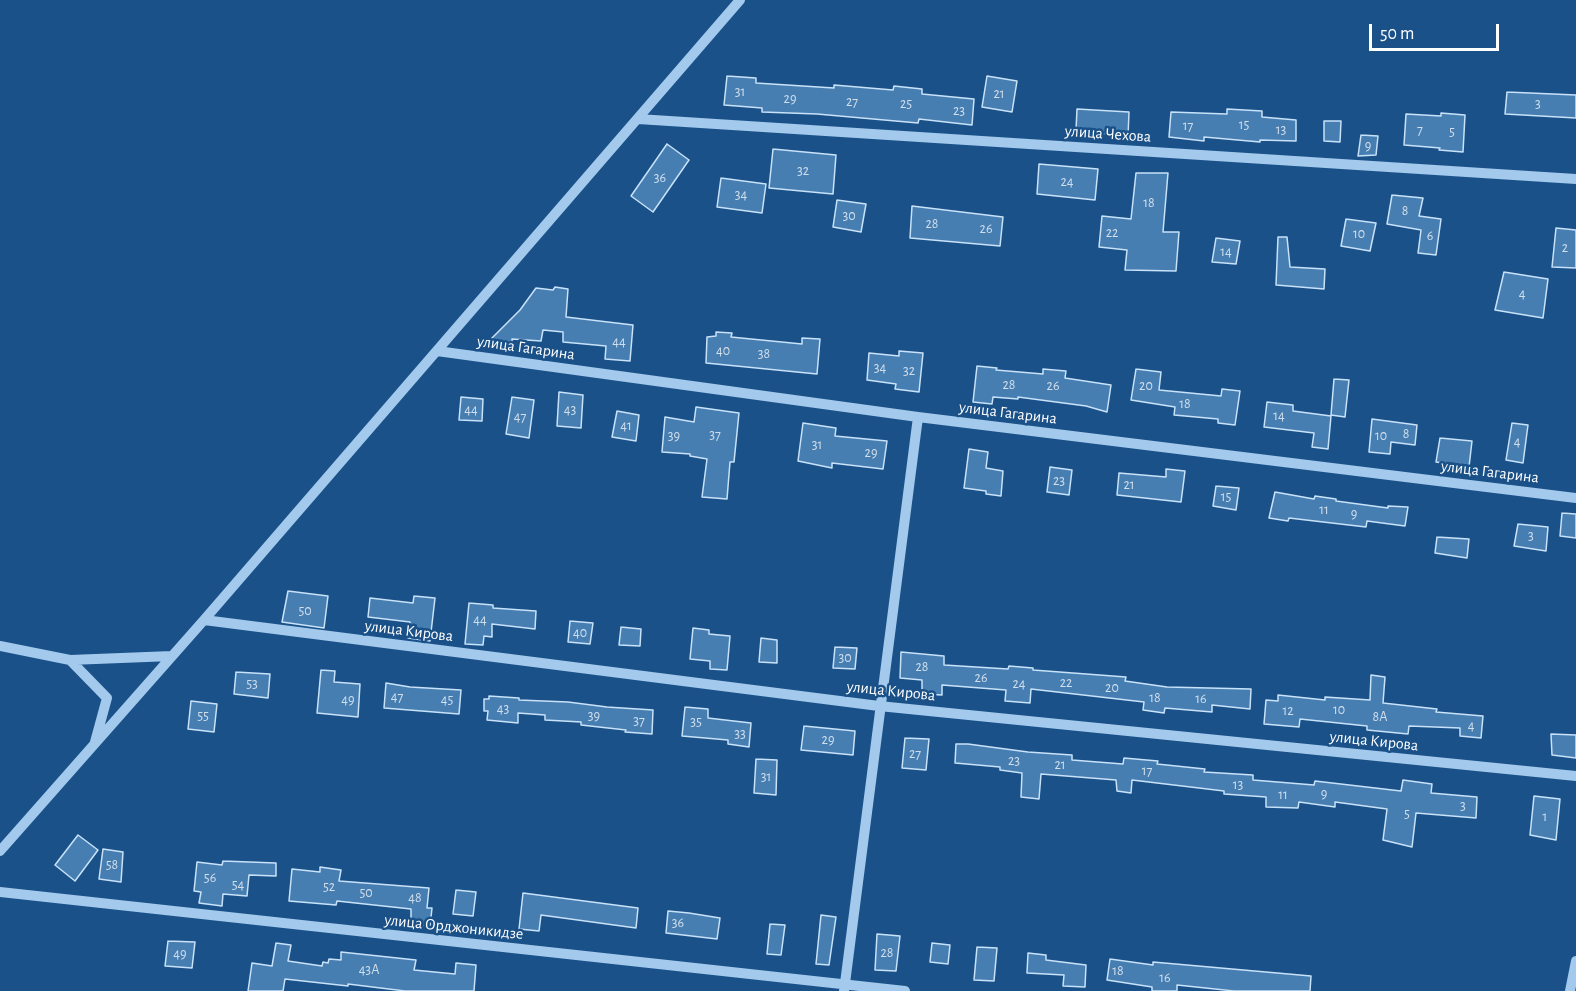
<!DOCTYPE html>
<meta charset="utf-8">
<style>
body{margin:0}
#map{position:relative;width:1576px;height:991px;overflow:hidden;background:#1a5188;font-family:"Alegreya Sans",sans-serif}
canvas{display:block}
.scale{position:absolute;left:1369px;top:24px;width:130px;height:27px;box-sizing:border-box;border:3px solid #fff;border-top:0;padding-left:8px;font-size:18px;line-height:21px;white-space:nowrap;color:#fff;-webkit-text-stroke:4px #1a5188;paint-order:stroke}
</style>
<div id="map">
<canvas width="1576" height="991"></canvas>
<div class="scale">50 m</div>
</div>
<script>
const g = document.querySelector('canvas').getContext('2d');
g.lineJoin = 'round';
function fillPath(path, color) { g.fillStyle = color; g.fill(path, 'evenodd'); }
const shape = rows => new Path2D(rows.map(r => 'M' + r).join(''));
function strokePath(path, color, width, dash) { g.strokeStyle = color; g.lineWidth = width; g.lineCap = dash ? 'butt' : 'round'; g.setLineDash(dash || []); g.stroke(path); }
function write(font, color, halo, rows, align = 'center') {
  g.font = font + ' "Alegreya Sans",sans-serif'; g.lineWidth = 5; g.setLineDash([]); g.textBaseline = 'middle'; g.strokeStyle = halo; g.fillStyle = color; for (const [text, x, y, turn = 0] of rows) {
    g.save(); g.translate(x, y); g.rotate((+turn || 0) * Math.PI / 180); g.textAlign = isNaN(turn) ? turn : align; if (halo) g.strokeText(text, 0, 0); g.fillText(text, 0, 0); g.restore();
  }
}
const building = shape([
 [727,76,756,78,756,83,834,88,834,85,893,90,894,86,922,89,922,94,974,99,972,125,919,119,918,123,817,114,762,112,762,108,724,105,727,76],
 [987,76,1017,81,1012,112,982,107,987,76],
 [1507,92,1576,95,1576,118,1505,114,1507,92],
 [1077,109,1129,112,1128,137,1076,130,1077,109],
 [1227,109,1262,111,1262,117,1296,120,1296,141,1260,140,1260,142,1204,137,1204,141,1169,137,1171,112,1227,114,1227,109],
 [1441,113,1465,115,1463,152,1439,150,1440,148,1404,145,1406,114,1441,116,1441,113],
 [1324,121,1341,121,1340,142,1324,141,1324,121],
 [1361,135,1378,136,1376,155,1358,156,1361,135],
 [667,144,689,160,653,212,631,196,667,144],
 [773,149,836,155,833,194,769,188,773,149],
 [1039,164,1098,169,1095,200,1037,194,1039,164],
 [1136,173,1168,173,1163,232,1179,232,1176,271,1125,270,1127,250,1099,247,1102,216,1131,219,1136,173],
 [721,178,766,184,762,213,717,207,721,178],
 [1392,195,1423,198,1419,216,1441,219,1436,255,1418,253,1421,230,1387,224,1392,195],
 [837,200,866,204,861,232,833,227,837,200],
 [912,206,1003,217,1000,246,910,238,912,206],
 [1346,219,1376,223,1370,251,1341,246,1346,219],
 [1556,228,1576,230,1576,268,1552,267,1556,228],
 [1278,237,1287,237,1290,267,1325,269,1324,289,1276,285,1278,237],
 [1216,238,1240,241,1236,264,1212,262,1216,238],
 [1504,272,1548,279,1543,318,1495,310,1504,272],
 [555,287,568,289,566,317,633,325,630,361,605,359,606,346,563,342,563,332,543,330,541,341,512,339,512,342,490,340,520,310,536,288,553,290,555,287],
 [716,332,732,333,731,337,802,344,802,338,820,339,817,374,706,363,707,337,716,336,716,332],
 [899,351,923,353,919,392,895,389,896,384,867,380,869,353,899,356,899,351],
 [977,366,997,368,996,370,1043,374,1043,369,1066,371,1065,378,1111,385,1107,412,1086,406,1018,397,1018,399,993,397,992,404,973,402,977,366],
 [1136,369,1161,372,1159,390,1221,396,1222,389,1240,391,1235,425,1218,423,1218,419,1174,415,1175,407,1131,400,1136,369],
 [1334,379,1349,380,1345,417,1331,415,1334,379],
 [559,392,583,395,581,428,557,426,559,392],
 [461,397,483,399,482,421,459,420,461,397],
 [512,397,534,400,529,438,506,434,512,397],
 [1267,402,1293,405,1293,411,1331,416,1328,449,1312,447,1314,433,1264,427,1267,402],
 [696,407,739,413,734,462,730,462,727,499,702,497,707,459,690,456,690,454,662,452,665,417,694,422,696,407],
 [617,411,639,415,636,441,612,437,617,411],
 [1372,419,1417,425,1415,445,1391,442,1390,454,1369,452,1372,419],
 [803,423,836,428,835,436,887,441,883,469,832,463,832,468,798,461,803,423],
 [1512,423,1528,425,1523,463,1506,460,1512,423],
 [1440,438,1472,441,1469,467,1436,462,1440,438],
 [969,449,988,452,986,468,1003,471,1001,496,986,494,986,491,964,488,969,449],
 [1050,467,1072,470,1069,495,1047,492,1050,467],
 [1166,469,1185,471,1181,502,1117,495,1119,473,1166,477,1166,469],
 [1216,486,1239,488,1236,510,1213,506,1216,486],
 [1275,492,1314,499,1315,496,1336,499,1336,501,1388,508,1388,506,1408,507,1405,526,1367,521,1366,527,1289,518,1288,521,1269,518,1275,492],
 [1562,513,1576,514,1576,538,1560,536,1562,513],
 [1518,524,1548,527,1546,551,1514,546,1518,524],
 [1437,537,1469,539,1467,558,1435,553,1437,537],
 [288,591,328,596,324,628,282,622,288,591],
 [414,596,435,598,430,641,408,638,410,622,368,617,370,598,413,603,414,596],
 [469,603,493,605,493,608,536,611,535,629,492,624,492,637,484,636,483,645,465,644,469,603],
 [570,621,593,623,590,644,568,642,570,621],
 [621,627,641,629,640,646,619,645,621,627],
 [693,628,709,630,709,634,730,636,727,670,710,669,710,661,690,659,693,628],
 [761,638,777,640,777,663,759,662,761,638],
 [835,647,857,648,855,669,833,668,835,647],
 [901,652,944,656,944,665,1008,669,1009,666,1033,668,1033,670,1126,677,1125,681,1167,687,1251,689,1250,709,1212,705,1212,712,1165,708,1164,713,1143,710,1144,702,1031,689,1030,703,1005,701,1006,690,942,685,942,695,922,694,922,680,900,678,901,652],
 [321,670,335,671,334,682,360,684,358,717,317,713,321,670],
 [236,672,270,674,268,698,234,694,236,672],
 [1371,675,1385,677,1383,703,1437,709,1436,712,1483,716,1481,738,1460,736,1460,728,1409,726,1408,734,1367,730,1367,726,1300,719,1299,727,1264,724,1266,700,1278,701,1278,695,1325,700,1325,697,1370,700,1371,675],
 [386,683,410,687,461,690,459,714,384,708,386,683],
 [489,696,519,698,519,700,568,702,607,707,653,710,652,734,625,732,626,730,581,725,581,722,545,720,545,715,518,713,518,723,487,720,488,711,484,711,484,699,489,699,489,696],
 [191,701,217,704,214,732,188,729,191,701],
 [685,707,708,709,708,718,751,723,749,747,728,744,728,740,682,736,685,707],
 [804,726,855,731,853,755,801,750,804,726],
 [1551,734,1576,735,1576,758,1552,755,1551,734],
 [905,738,929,739,926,770,902,768,905,738],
 [956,744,968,744,1028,752,1072,755,1072,760,1123,764,1124,758,1158,761,1157,764,1205,769,1204,772,1253,775,1253,780,1314,785,1315,781,1401,791,1403,780,1432,784,1431,793,1477,797,1476,818,1416,813,1412,847,1383,840,1387,809,1335,802,1335,807,1299,802,1298,808,1266,807,1266,797,1224,794,1224,791,1132,780,1131,793,1117,791,1116,780,1041,774,1039,799,1021,797,1022,773,1000,770,1000,767,955,763,956,744],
 [756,759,777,760,776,795,754,793,756,759],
 [1534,796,1560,799,1556,840,1530,835,1534,796],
 [78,835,98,850,75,881,55,865,78,835],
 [103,849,123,852,121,882,99,879,103,849],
 [223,861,276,863,276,876,249,875,247,896,223,894,222,906,199,903,201,892,194,891,197,862,222,865,223,861],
 [320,867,341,870,339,881,429,888,427,908,432,908,430,927,411,925,411,909,337,901,336,905,289,901,292,869,320,872,320,867],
 [456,890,476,892,473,916,453,914,456,890],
 [523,893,638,908,636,928,541,915,539,931,519,929,523,893],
 [668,911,689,913,720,918,717,939,666,933,668,911],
 [821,915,836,917,829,965,816,964,821,915],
 [770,924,785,925,781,955,767,954,770,924],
 [877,934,900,936,896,971,875,970,877,934],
 [168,941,195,942,192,968,165,966,168,941],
 [276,943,291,945,288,961,322,966,323,962,328,963,329,959,341,960,341,952,416,960,414,970,455,974,456,963,476,965,474,991,405,991,348,984,348,986,285,979,283,991,248,991,252,963,272,966,276,943],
 [932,943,950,945,948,964,930,962,932,943],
 [977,947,997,948,994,981,974,980,977,947],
 [1028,953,1046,955,1046,960,1086,965,1085,987,1063,986,1064,975,1027,973,1028,953],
 [1110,959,1153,965,1153,962,1311,976,1310,991,1234,991,1177,985,1177,991,1152,991,1152,987,1107,980,1110,959]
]);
fillPath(building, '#477eb2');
strokePath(building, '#c8e2f9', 1.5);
strokePath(shape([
 [638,119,1576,179],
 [437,351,918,417,1576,498],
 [204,620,879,706,1576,776],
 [0,646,70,660,172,656],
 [70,660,107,698,95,742],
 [0,851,204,620,740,0],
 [0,892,905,991],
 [844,991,918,417],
 [1570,991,1576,961]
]), '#a3c9ed', 10);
write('14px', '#d1dfec', null, [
 ["31",740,92],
 ["21",999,94],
 ["29",790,99],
 ["27",852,102],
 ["25",906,104],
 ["3",1538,104],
 ["23",959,111],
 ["15",1244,125],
 ["17",1188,126],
 ["13",1281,130],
 ["7",1420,130],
 ["5",1452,132],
 ["9",1368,146],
 ["32",803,171],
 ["36",660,178],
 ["24",1067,182],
 ["34",741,195],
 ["18",1149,203],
 ["8",1405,211],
 ["30",849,216],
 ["28",932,224],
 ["26",986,229],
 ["22",1112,233],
 ["10",1359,234],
 ["6",1430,236],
 ["2",1565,248],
 ["14",1226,252],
 ["4",1522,294],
 ["44",619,342],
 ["40",723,351],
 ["38",764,354],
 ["34",880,368],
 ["32",909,371],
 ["28",1009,385],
 ["26",1053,386],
 ["20",1146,386],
 ["18",1185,404],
 ["44",471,410],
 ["43",570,410],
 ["14",1279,416],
 ["47",520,417],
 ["41",626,426],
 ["8",1406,434],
 ["37",715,435],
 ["39",674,436],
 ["10",1381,436],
 ["4",1517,442],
 ["31",817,445],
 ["29",871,453],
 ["23",1059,481],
 ["21",1129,485],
 ["15",1226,497],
 ["11",1324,510],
 ["9",1354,514],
 ["3",1531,536],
 ["50",305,611],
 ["44",480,620],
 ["40",580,633],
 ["30",845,658],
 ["28",922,667],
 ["26",981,678],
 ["22",1066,683],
 ["53",252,684],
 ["24",1019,684],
 ["20",1112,688],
 ["47",397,697],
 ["18",1155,698],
 ["16",1201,699],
 ["49",348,700],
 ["45",447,700],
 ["43",503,709],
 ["10",1339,710],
 ["12",1288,711],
 ["55",203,716],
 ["39",594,716],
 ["8А",1380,717],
 ["37",639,721],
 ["35",696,722],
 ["4",1471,726],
 ["33",740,734],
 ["29",828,740],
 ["27",915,754],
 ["23",1014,761],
 ["21",1060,765],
 ["17",1147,771],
 ["31",766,777],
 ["13",1238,785],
 ["9",1324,794],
 ["11",1283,795],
 ["3",1463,806],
 ["5",1407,814],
 ["1",1545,817],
 ["58",112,865],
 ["56",210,878],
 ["54",238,885],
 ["52",329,887],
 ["50",366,893],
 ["48",415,898],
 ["36",678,923],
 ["28",887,953],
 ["49",180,954],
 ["43А",369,970],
 ["18",1118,971],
 ["16",1165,978]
]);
write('16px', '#fff', '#1a5188', [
 ["улица Чехова",1108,134,4],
 ["улица Гагарина",526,348,8],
 ["улица Гагарина",1008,413,7],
 ["улица Гагарина",1490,472,7],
 ["улица Кирова",409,631,7],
 ["улица Кирова",891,691,6],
 ["улица Кирова",1374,741,6],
 ["улица Орджоникидзе",454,927,6]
]);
</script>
